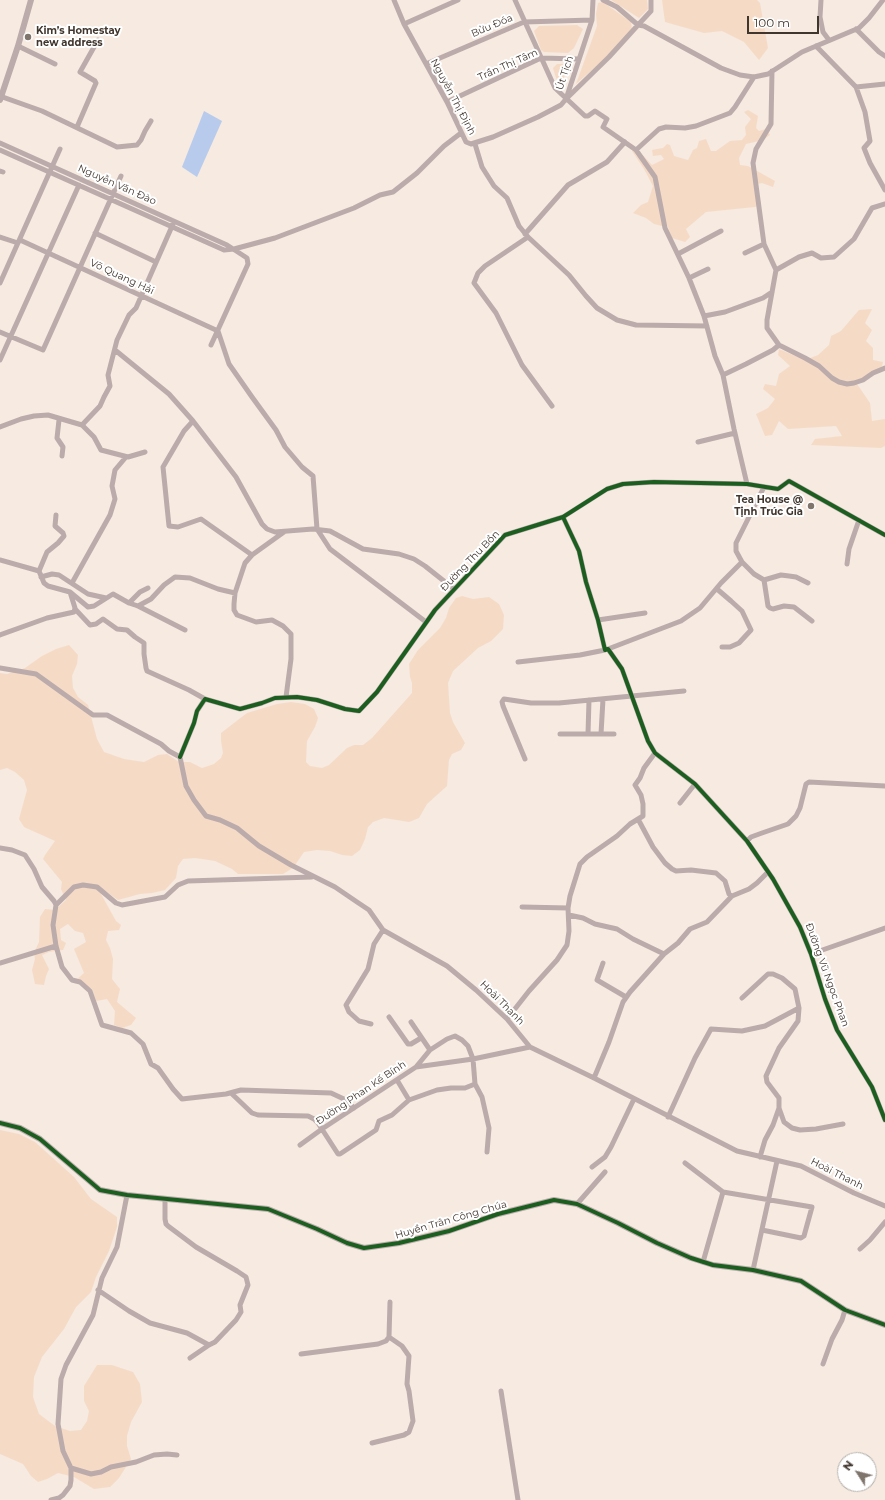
<!DOCTYPE html>
<meta charset="utf-8">
<style>
body{margin:0}
#map{position:relative;width:885px;height:1500px;overflow:hidden;background:#f6eae1;font-family:Montserrat,sans-serif}
canvas{display:block}
.north{position:absolute;left:837px;top:1452px;width:40px;height:40px;box-sizing:border-box;background:#fff;border:1px solid #b3afab;border-radius:50%;rotate:306deg;font-size:11px;font-weight:700;line-height:16px;text-align:center;color:#40362e}
.north::after{content:'';display:block;margin:auto;width:14px;height:18px;background:#80756d;clip-path:polygon(50% 0,100% 100%,50% 72%,0 100%)}
.scale{position:absolute;left:747px;top:16px;width:72px;height:18px;box-sizing:border-box;border:2px solid #40362e;border-top:0;padding-left:5px;font-size:12px;line-height:14px;white-space:nowrap;color:#40362e;-webkit-text-stroke:3px #fff;paint-order:stroke}
</style>
<div id="map">
<canvas width="885" height="1500"></canvas>
<div class="north">N</div>
<div class="scale">100 m</div>
</div>
<script>
const g = document.querySelector('canvas').getContext('2d');
g.lineJoin = 'round';
function fillPath(path, color) { g.fillStyle = color; g.fill(path, 'evenodd'); }
const shape = rows => new Path2D(rows.map(r => 'M' + r).join(''));
function strokePath(path, color, width, dash) { g.strokeStyle = color; g.lineWidth = width; g.lineCap = dash ? 'butt' : 'round'; g.setLineDash(dash || []); g.stroke(path); }
function write(font, color, halo, rows, align = 'center') {
  g.font = font + ' Montserrat,sans-serif'; g.lineWidth = 4; g.setLineDash([]); g.textBaseline = 'middle'; g.strokeStyle = halo; g.fillStyle = color; for (const [text, x, y, turn = 0] of rows) {
    g.save(); g.translate(x, y); g.rotate((+turn || 0) * Math.PI / 180); g.textAlign = isNaN(turn) ? turn : align; if (halo) g.strokeText(text, 0, 0); g.fillText(text, 0, 0); g.restore();
  }
}
fillPath(shape([
 [611,0,647,0,648,9,639,18],
 [662,0,757,0,760,3,768,48,759,60,744,42,722,31,704,33,665,22],
 [603,2,631,22,632,29,607,57,576,84,597,26,596,14,598,3],
 [577,25,583,29,574,48,568,53,544,52,541,50,534,31,539,26],
 [557,64,563,64,567,69,563,81,559,85,555,75,553,68],
 [748,110,758,116,756,128,759,131,766,129,770,135,763,140,746,144,739,158,740,165,748,166,775,181,773,187,762,183,757,184,761,205,755,207,706,212,686,229,690,237,685,242,672,238,666,222,662,226,654,224,646,218,633,213,641,205,648,202,653,186,644,169,632,151,636,149,640,152,652,165,664,159,661,155,653,156,652,150,663,148,667,144,670,145,674,156,688,160,693,150,697,148,699,141,706,139,711,151,716,151,730,141,742,140,746,135,745,127,751,119,744,112],
 [872,309,865,323,872,330,866,341,873,348,873,360,883,362,881,370,857,384,870,403,872,421,885,419,885,446,881,448,811,445,815,439,842,436,836,426,788,429,779,421,772,435,765,436,756,414,768,408,775,399,763,389,765,384,776,386,779,374,790,366,778,355,779,349,805,360,818,355,829,345,831,336,841,331,859,310],
 [462,596,473,599,489,597,499,604,504,615,503,629,491,641,478,648,453,671,448,683,450,713,453,722,465,743,461,750,452,754,449,760,447,786,427,804,419,818,409,822,384,818,373,822,368,827,365,839,360,850,352,856,342,855,330,851,317,850,304,852,293,868,283,874,238,874,232,869,215,861,195,858,183,859,178,866,176,878,165,890,152,893,140,894,118,900,104,890,101,894,116,921,121,925,119,930,108,931,106,940,110,948,113,959,112,979,120,989,117,1002,136,1018,131,1025,122,1028,114,1025,115,1011,107,999,96,1001,92,989,75,981,84,973,74,949,86,942,83,933,75,931,68,924,60,929,61,940,66,943,63,950,49,952,42,955,49,969,46,976,44,985,35,984,32,970,35,959,34,953,39,942,40,917,45,909,55,910,66,900,61,889,62,882,43,859,45,855,55,841,24,827,19,819,27,790,24,780,15,772,7,768,0,770,0,673,7,674,25,668,42,656,56,649,69,645,78,655,77,664,72,676,73,688,78,697,88,705,97,739,104,752,124,759,144,762,158,755,167,754,179,762,190,762,202,768,214,764,221,758,223,753,221,741,221,733,247,713,277,704,291,702,305,704,314,709,318,718,315,727,307,741,306,762,310,766,322,768,329,765,347,748,354,745,363,745,372,738,412,693,412,683,410,677,409,664,418,650,440,628,446,618,449,608,456,598],
 [0,1130,19,1134,35,1142,74,1177,91,1199,117,1217,117,1227,109,1251,96,1277,91,1292,76,1307,64,1329,42,1357,34,1377,33,1397,39,1414,55,1426,70,1431,81,1430,87,1421,89,1411,84,1401,84,1386,97,1365,112,1365,133,1372,140,1384,142,1402,131,1422,127,1436,127,1446,131,1459,119,1478,110,1487,94,1489,74,1477,58,1473,47,1479,38,1482,31,1476,23,1464,0,1454]
]), '#f5dbc6');
fillPath(shape([
 [204,111,222,121,197,177,182,167]
]), '#b8cbec');
strokePath(shape([
 [394,0,404,24,447,102,466,142,471,144,493,137,538,117,561,105,566,99,592,20,593,0],
 [515,0,555,88,585,116,588,116,595,111,607,119,603,127,636,150,655,177,665,228,689,278],
 [603,0,617,7,638,25,651,11,651,0],
 [821,0,820,17,823,32,829,40],
 [404,24,458,0],
 [856,29,879,52,885,56],
 [18,46,55,64],
 [816,46,856,87,865,112,870,141,864,148,870,163,885,190],
 [426,64,524,22,592,20],
 [772,71,771,124,756,149,753,163,764,244,776,270,799,257,812,253,821,258,834,257,854,239,872,208,885,204],
 [856,87,885,84],
 [0,96,42,111,117,147,137,145,141,140,145,131,151,121],
 [566,99,609,57,638,25,644,26,721,68,740,75,754,77,768,74,802,52,859,28,869,18,883,0],
 [447,102,541,58,579,59],
 [77,127,96,83,95,81,80,72,98,40],
 [0,143,227,245,247,258,248,264,211,345],
 [475,144,482,167,494,186,507,198,519,226,528,237,569,275,586,296,597,308,617,320,636,325,707,326],
 [0,150,224,250,234,249,275,238,354,208,380,195,393,192,417,173,444,146,461,133],
 [636,150,659,129,666,127,685,128,696,126,730,113,735,107,754,77],
 [0,171,3,172],
 [95,233,156,262],
 [525,234,568,185,607,162,625,142],
 [0,237,18,243],
 [528,237,485,266,478,273,474,283,496,313,522,365,552,406],
 [20,240,218,331,229,364,252,397,276,430,285,447,302,467,313,476,317,529,330,549,426,622],
 [745,253,764,244],
 [678,254,721,231],
 [708,269,689,278,704,316,715,356,723,375,734,429,747,484],
 [776,270,767,320,767,328,779,345,805,358,819,366,832,378,839,382,847,384,854,383,863,380,873,373,885,368],
 [0,283,60,149],
 [704,316,725,312,763,298,772,292],
 [0,332,43,350,121,176],
 [115,350,169,394,193,421,236,477,262,524,267,529,275,532,313,529,330,531,363,549,399,554,414,559,425,566,454,589],
 [0,360,79,185],
 [723,375,746,364,773,350,779,345],
 [59,420,57,438,63,447,62,456],
 [193,421,184,431,163,467,169,526,178,527,201,519,252,555],
 [82,425,100,406,104,397,110,386,108,375,117,340,129,315,136,308,173,224],
 [0,427,21,419,34,416,48,415,82,425,94,437,101,450,128,457,145,452],
 [698,442,735,433],
 [563,517,579,551,586,582,598,620,605,650,608,649,622,669,648,741,655,753,695,784,747,841,773,879,800,927,811,954,825,999,837,1030,872,1087,885,1120],
 [284,532,252,555,245,563,235,593,234,604,234,610,237,615,256,622,272,620,283,626,291,634,291,659,286,697],
 [0,560,39,571,44,583,48,586,70,592,88,607,94,606,113,594,129,603,140,592,148,588],
 [742,562,736,551,736,543,764,487],
 [847,564,849,549,859,520],
 [39,571,47,552,58,543,64,536,63,533,55,526,56,515],
 [41,577,52,574,59,575,88,594,106,598],
 [764,580,768,606,770,608,773,609,784,606,794,607,812,621],
 [72,583,110,515,115,499,112,486,115,470,126,457],
 [717,589,731,601,742,611,751,630,739,643,730,647,722,647],
 [129,603,138,606,185,630],
 [138,606,151,599,164,585,175,577,190,578,218,589,235,593],
 [76,610,90,625,96,624,103,619,117,629,127,630,135,637,144,643,144,654,146,668,147,671,189,690,205,699],
 [598,620,645,613],
 [0,635,47,618,74,612,75,608,70,592],
 [608,649,681,621,700,608,721,583,742,562,754,574,764,580,781,575,789,576,796,577,808,583],
 [518,662,580,655,605,650],
 [0,668,36,674,93,715,107,715,161,744,169,751,180,757],
 [560,734,614,734],
 [588,734,589,700],
 [601,734,603,699],
 [180,757,194,723,197,711,205,699,240,709,262,703,275,698,297,697,317,700,345,709,359,711,377,692,435,610,505,535,563,517,607,489,623,484,654,482,747,484,778,489,789,481,885,535],
 [180,757,186,786,194,800,206,816,220,820,237,828,259,846,291,865,335,887,357,902,369,910,383,930,447,966,476,990,507,1019,530,1047,594,1078,737,1151,801,1166,854,1193,885,1206],
 [525,759,503,706,502,702,504,699,531,703,559,703,684,691],
 [680,803,695,784],
 [638,819,653,847,665,863,672,869,676,871,691,870,716,873,725,881,729,894,732,896],
 [747,841,751,837,762,833,788,824,796,816,800,808,806,784,809,782,885,786],
 [0,848,12,850,25,855,34,869,42,887,54,901,56,905,53,925,56,946,62,967,72,980,80,982,90,991,102,1025,131,1033,143,1044,151,1064,158,1068,173,1089,182,1099,226,1094,241,1090,331,1093,346,1100,354,1108],
 [56,905,74,887,83,885,97,887,116,903,122,905,165,897,178,885,188,881,312,877],
 [522,907,568,908],
 [569,915,583,918,595,924,617,929,633,939,664,954],
 [811,954,885,928],
 [0,963,56,946],
 [603,963,597,980,626,997],
 [742,998,768,974,773,974,782,978,795,989,799,1008,798,1021,779,1048,766,1076,767,1082,779,1098,779,1108,773,1125,765,1140,760,1157],
 [389,1017,408,1044,411,1044,421,1038],
 [507,1019,529,991,557,960,567,945,569,931,568,908,570,896,580,864,587,857,617,836,630,824,643,816,643,804,641,795,635,785,640,778,644,768,655,753],
 [411,1022,430,1050],
 [371,1024,359,1021,349,1012,346,1005,368,969,374,944,383,930],
 [416,1067,430,1050,447,1039,455,1036,462,1040,468,1046,473,1059,475,1084,482,1097,489,1128,487,1152],
 [594,1078,609,1042,623,1002,630,992,664,954,678,943,690,929,707,922,732,896,749,889,757,883,768,872],
 [397,1080,409,1100],
 [231,1093,252,1113,258,1115,308,1116,314,1119,318,1123,338,1154,340,1154,376,1130,379,1121,392,1115,409,1100,437,1090,451,1088,465,1088,475,1084],
 [779,1108,784,1122,792,1128,800,1130,816,1129,843,1124],
 [668,1117,695,1058,711,1029,742,1031,765,1026,799,1008],
 [300,1145,322,1129,416,1067,473,1059,530,1047],
 [685,1163,723,1192,812,1207,804,1236,801,1238,762,1230],
 [592,1167,605,1157,611,1147,634,1099],
 [577,1204,605,1172],
 [860,1249,870,1240,885,1222],
 [703,1262,723,1192],
 [753,1270,777,1161],
 [98,1290,129,1311,150,1323,187,1333,209,1345,215,1342,236,1320,241,1312,240,1305,248,1285,246,1277,237,1271,196,1247,168,1226,166,1224,165,1219,165,1199],
 [301,1354,378,1344,386,1341,389,1337,390,1302],
 [190,1358,209,1345],
 [823,1364,832,1339,842,1320,845,1310],
 [501,1391,518,1500],
 [372,1443,404,1435,409,1432,413,1421,409,1391,407,1384,409,1356,402,1346,389,1337],
 [71,1468,91,1474,101,1472,111,1467,136,1462,154,1455,167,1454,177,1455],
 [51,1500,59,1498,63,1495,70,1486,71,1480,71,1468,63,1451,58,1424,61,1379,66,1365,93,1315,102,1278,117,1247,127,1195]
]), '#bcabab', 5);
strokePath(shape([
 [0,100,18,46,31,0],
 [0,1123,20,1128,40,1139,100,1190,127,1195,268,1209,317,1229,347,1243,364,1248,399,1243,449,1231,498,1214,554,1200,577,1204,618,1223,657,1243,691,1258,713,1265,753,1270,801,1281,845,1310,885,1325]
]), '#bcabab', 6);
strokePath(shape([
 [563,517,579,551,586,582,598,620,605,650,608,649,622,669,648,741,655,753,695,784,747,841,773,879,800,927,811,954,825,999,837,1030,872,1087,885,1120],
 [180,757,194,723,197,711,205,699,240,709,262,703,275,698,297,697,317,700,345,709,359,711,377,692,435,610,505,535,563,517,607,489,623,484,654,482,747,484,778,489,789,481,885,535],
 [0,1123,20,1128,40,1139,100,1190,127,1195,268,1209,317,1229,347,1243,364,1248,399,1243,449,1231,498,1214,554,1200,577,1204,618,1223,657,1243,691,1258,713,1265,753,1270,801,1281,845,1310,885,1325]
]), '#1b5e20', 4);
for (const [x, y, r, color] of [
 [28,37,4,"#80756d"],
 [811,506,4,"#80756d"]
]) { const dot = new Path2D(); dot.arc(x, y, r, 0, 2 * Math.PI); g.fillStyle = color; g.fill(dot); strokePath(dot, '#fff', 1.5); }
write('10px', '#40362e', '#fff', [
 ["Bửu Đóa",492,26,-23],
 ["Trần Thị Tâm",508,65,-24],
 ["Út Tịch",565,73,-72],
 ["Nguyễn Thị Định",453,97,62],
 ["Nguyễn Văn Đào",117,185,24],
 ["Võ Quang Hải",122,277,25],
 ["Đường Thu Bồn",470,561,-46],
 ["Đường Vũ Ngọc Phan",827,975,70],
 ["Hoài Thanh",502,1003,45],
 ["Đường Phan Kế Bính",361,1093,-34],
 ["Hoài Thanh",837,1174,27],
 ["Huyền Trân Công Chúa",451,1220,-16]
]);
write('bold 10px', '#40362e', '#fff', [
 ["Kim’s Homestay",36,31],
 ["new address",36,43],
 ["Tea House @",803,500,"right"],
 ["Tịnh Trúc Gia",803,512,"right"]
], 'left');
</script>
